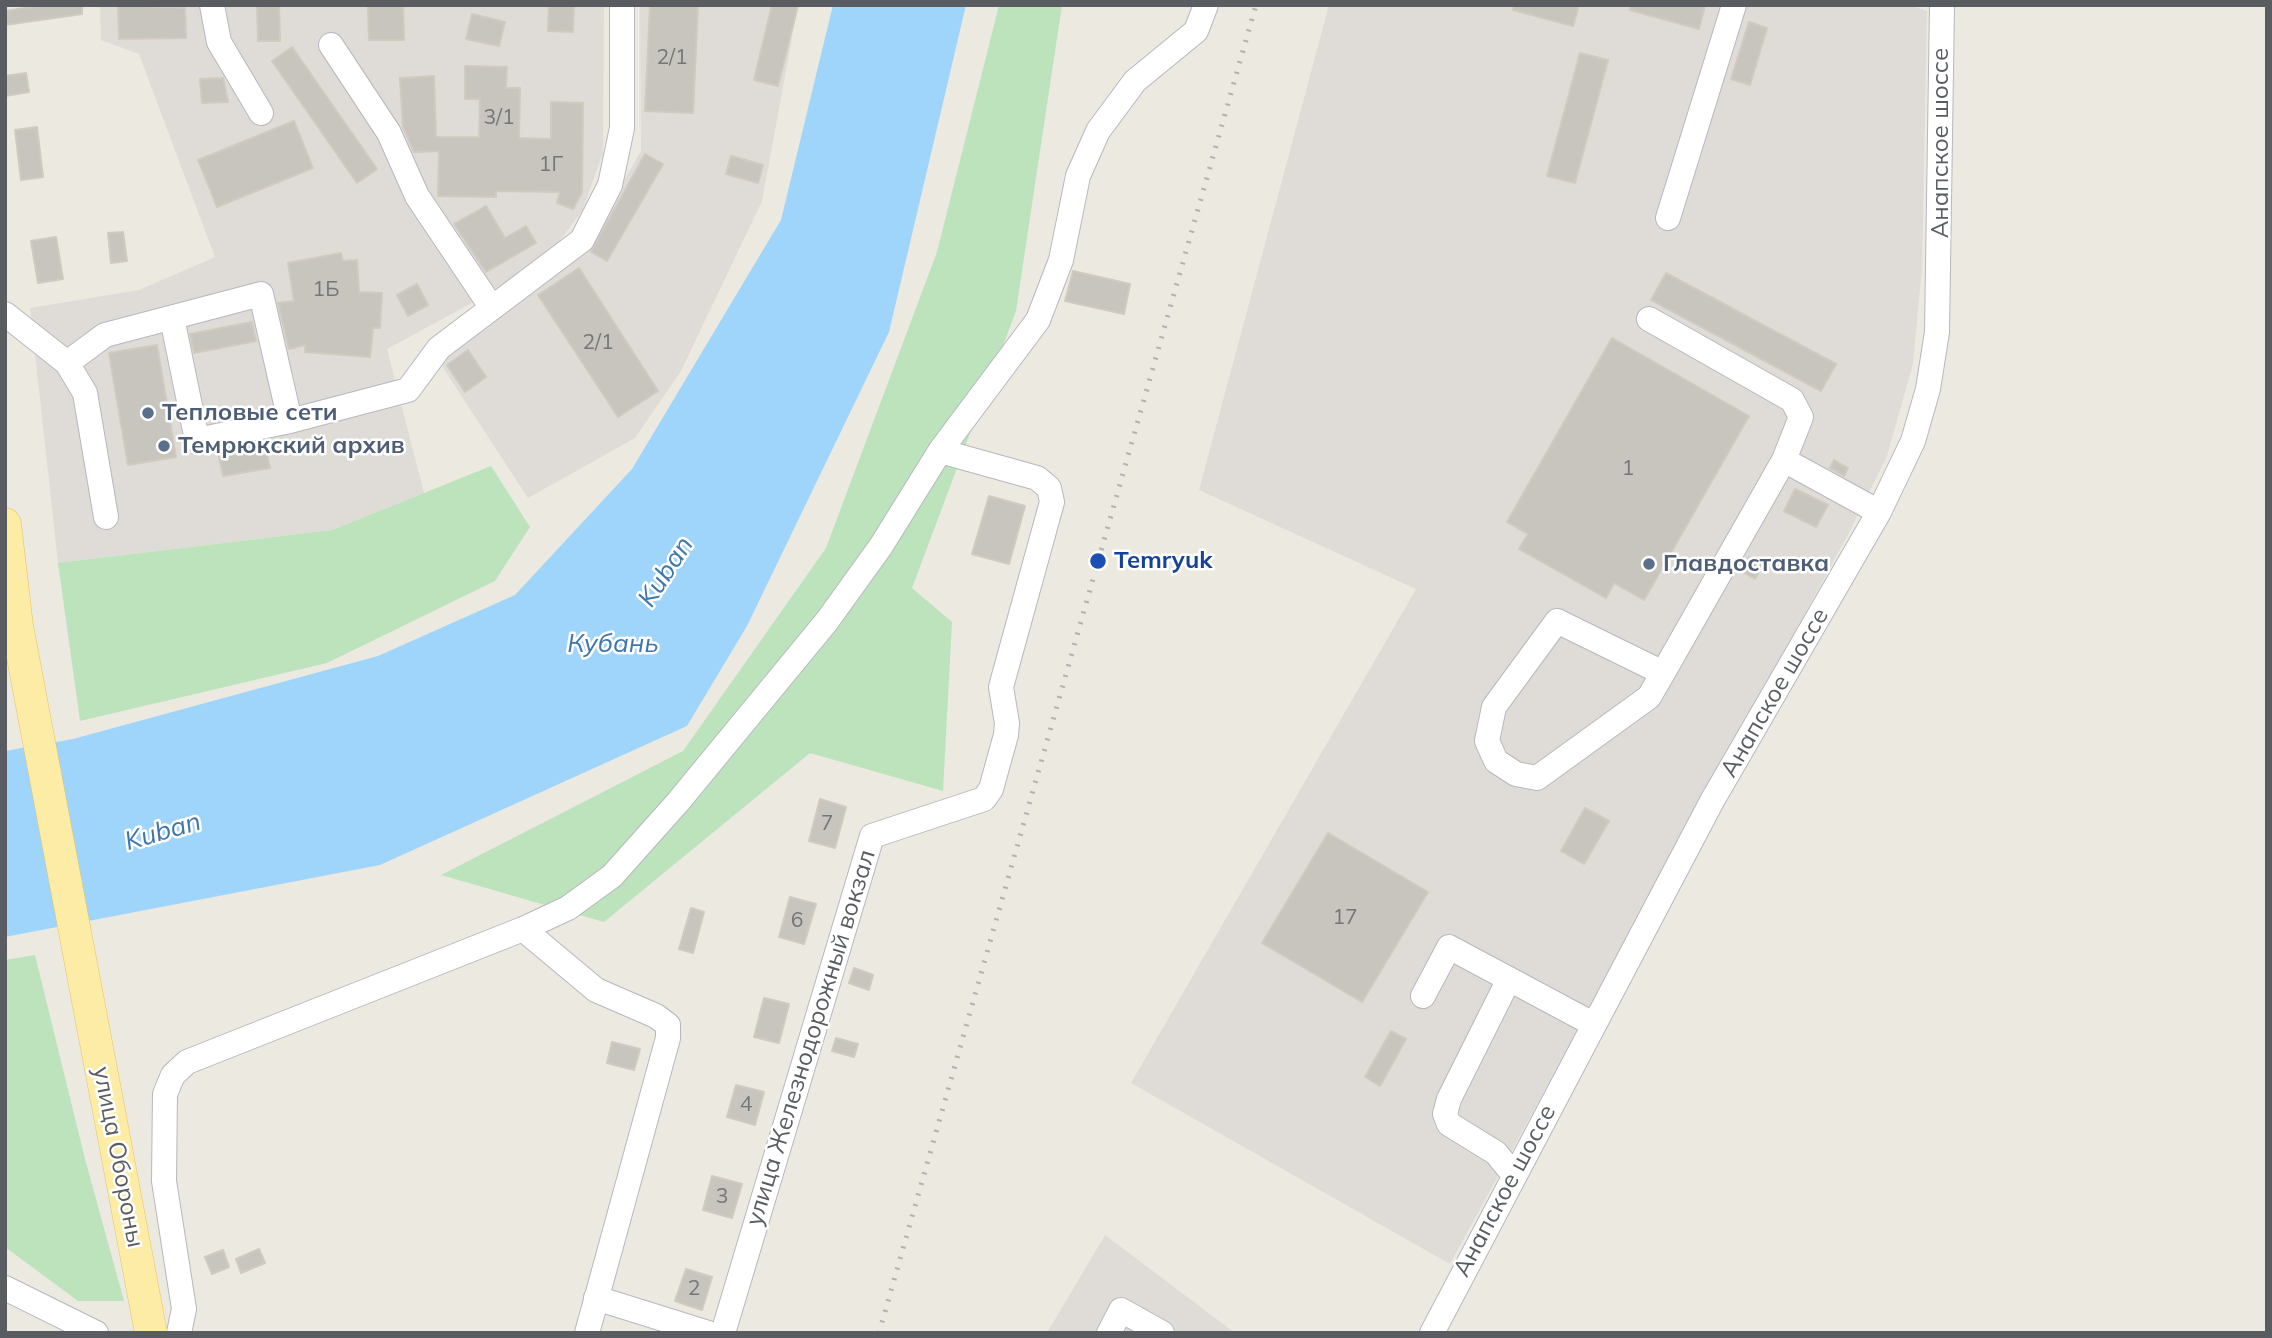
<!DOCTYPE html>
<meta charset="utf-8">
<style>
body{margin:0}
#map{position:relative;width:2272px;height:1338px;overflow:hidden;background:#ebe9e0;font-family:Mulish,sans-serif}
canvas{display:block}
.frame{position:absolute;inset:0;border:7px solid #595c61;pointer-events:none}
</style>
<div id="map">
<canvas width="2272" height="1338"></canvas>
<div class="frame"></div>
</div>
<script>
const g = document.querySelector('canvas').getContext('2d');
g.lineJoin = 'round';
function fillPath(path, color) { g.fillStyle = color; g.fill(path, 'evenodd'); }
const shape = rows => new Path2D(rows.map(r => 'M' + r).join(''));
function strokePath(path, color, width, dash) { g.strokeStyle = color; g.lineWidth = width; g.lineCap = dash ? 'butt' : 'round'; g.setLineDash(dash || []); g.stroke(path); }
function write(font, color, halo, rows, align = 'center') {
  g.font = font + ' Mulish,sans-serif'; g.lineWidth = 5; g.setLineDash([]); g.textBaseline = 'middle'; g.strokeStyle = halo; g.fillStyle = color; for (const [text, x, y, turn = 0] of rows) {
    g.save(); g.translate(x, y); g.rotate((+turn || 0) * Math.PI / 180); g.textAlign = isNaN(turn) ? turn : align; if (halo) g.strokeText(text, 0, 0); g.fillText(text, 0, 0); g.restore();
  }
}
fillPath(shape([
 [100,5,604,5,603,153,582,211,553,250,520,277,387,349,424,493,332,530,58,563,30,308,139,290,215,257,139,54,101,40],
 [640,5,798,5,762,201,681,371,635,438,528,498,438,360,585,248,641,151],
 [1329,5,1908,5,1927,11,1922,268,1913,364,1887,456,1850,531,1450,1264,1131,1083,1416,589,1199,490],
 [1105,1235,1235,1333,1047,1333]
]), '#dfdcd8');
fillPath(shape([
 [999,5,1062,5,1016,311,912,588,952,622,943,791,810,753,604,922,441,875,683,751,826,548,937,252],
 [491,466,530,527,495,581,327,663,80,721,58,563,332,530],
 [35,955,85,1159,124,1301,78,1301,5,1247,5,960]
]), '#bde3bd');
fillPath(shape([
 [833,5,966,5,889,332,747,626,687,726,380,865,5,937,5,751,73,739,378,656,515,595,632,469,781,220]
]), '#a0d5fb');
const building = shape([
 [45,5,82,5,82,14,5,25,5,11,45,5],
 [118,5,185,8,186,38,119,39,118,5],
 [257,5,279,5,280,41,258,41,257,5],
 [368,5,403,5,404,40,369,40,368,5],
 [549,5,574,5,573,32,548,31,549,5],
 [650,5,698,5,693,113,645,111,650,5],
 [772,5,798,5,778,86,754,80,772,5],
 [1514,5,1579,5,1573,26,1513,10,1514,5],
 [1631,5,1705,5,1699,29,1630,10,1631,5],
 [472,14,505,22,499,46,466,39,472,14],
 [1749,22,1767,28,1750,85,1731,79,1749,22],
 [292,47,377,169,357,183,272,61,292,47],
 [1580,53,1608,60,1575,183,1547,176,1580,53],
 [465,66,507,67,506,88,520,88,519,138,551,139,551,102,583,103,582,192,573,209,557,203,560,192,496,191,496,197,438,196,439,151,414,152,403,127,400,78,434,76,436,137,479,137,480,99,465,99,465,66],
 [26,73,29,92,5,96,5,76,26,73],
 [223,78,228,102,202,103,200,79,223,78],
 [294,121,313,168,217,207,198,160,294,121],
 [37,127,43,177,21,180,15,130,37,127],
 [645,154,663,164,607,261,591,252,645,154],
 [731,156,763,165,758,183,726,174,731,156],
 [486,206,505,238,526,226,536,243,486,272,454,224,486,206],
 [123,232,127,261,111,263,108,233,123,232],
 [56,237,63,279,38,283,31,241,56,237],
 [341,253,343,261,357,260,359,292,382,293,380,328,373,328,370,357,305,352,305,345,289,349,278,303,294,301,288,263,341,253],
 [579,268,658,391,618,417,538,295,579,268],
 [1073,271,1130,284,1124,314,1065,301,1073,271],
 [1666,273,1836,364,1821,391,1651,300,1666,273],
 [417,284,428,305,408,316,397,295,417,284],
 [252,322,256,341,194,353,190,334,252,322],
 [1612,338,1749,416,1644,600,1614,583,1606,598,1519,549,1528,534,1507,522,1612,338],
 [157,345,176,457,128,465,109,353,157,345],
 [468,350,486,377,465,392,447,365,468,350],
 [264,441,270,468,223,476,218,451,264,441],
 [1834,460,1848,468,1844,476,1830,468,1834,460],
 [1795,489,1828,505,1816,527,1784,511,1795,489],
 [989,496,1025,506,1009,564,972,554,989,496],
 [1749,557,1763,565,1755,579,1741,571,1749,557],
 [820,799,846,807,835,848,809,841,820,799],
 [1585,808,1609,821,1584,864,1561,851,1585,808],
 [1328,833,1428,892,1362,1002,1262,943,1328,833],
 [790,897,816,904,804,944,779,937,790,897],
 [691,908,704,912,693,953,679,949,691,908],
 [854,968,873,975,869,990,849,983,854,968],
 [764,998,789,1004,779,1043,754,1037,764,998],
 [1391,1031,1406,1039,1380,1086,1365,1077,1391,1031],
 [836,1038,858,1044,854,1057,832,1051,836,1038],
 [612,1042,640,1049,634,1070,607,1063,612,1042],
 [736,1085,764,1092,755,1125,727,1117,736,1085],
 [712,1176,742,1184,732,1218,703,1210,712,1176],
 [259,1249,265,1263,241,1273,236,1259,259,1249],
 [223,1250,229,1267,212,1274,205,1257,223,1250],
 [686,1269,712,1277,702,1310,675,1301,686,1269]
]);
fillPath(building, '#c8c5bf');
strokePath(building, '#d0cabf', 2);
const minor = shape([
 [212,5,219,42,261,113],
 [331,45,389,133,417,196,492,308],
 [1668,218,1734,5],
 [5,314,67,363,85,393,106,517],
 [172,318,197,440,290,421,408,390,439,348,582,240,610,185,622,128,622,5],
 [1649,319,1792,400,1801,417,1784,460,1879,512],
 [67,363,105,335,261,294,290,421],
 [1663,673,1557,621,1494,707,1487,741,1496,761,1516,774,1537,778,1649,697,1663,673,1784,460],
 [523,929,596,990,656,1016,668,1025,668,1038,587,1333],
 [1509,979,1449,1099,1445,1114,1449,1124,1496,1153,1513,1174],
 [1423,996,1449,947,1593,1024],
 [5,1288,96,1333],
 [596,1298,708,1333],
 [179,1333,184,1309,164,1181,165,1094,173,1075,187,1062,523,929,568,908,612,876,678,802,827,621,881,546,940,451,1038,320,1061,260,1078,176,1098,131,1135,81,1196,31,1206,5],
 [723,1333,872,836,984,799,991,789,1006,735,1007,723,1001,687,1052,502,1049,488,1037,478,940,451],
 [1109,1333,1121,1310,1162,1333],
 [1432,1333,1712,801,1879,512,1913,441,1928,389,1937,332,1942,5]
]);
const major = shape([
 [5,524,17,626,151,1333]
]);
strokePath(minor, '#b6b8bd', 26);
strokePath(major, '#ebc059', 33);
strokePath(minor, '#fff', 24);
strokePath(major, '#fceca5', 32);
strokePath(shape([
 [879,1333,1256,5]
]), '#b1b2b2', 5, [2, 9]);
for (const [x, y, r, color] of [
 [148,413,7,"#5c6f8a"],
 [164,446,7,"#5c6f8a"],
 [1098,561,9,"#1a4fb4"],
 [1649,564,7,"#5c6f8a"]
]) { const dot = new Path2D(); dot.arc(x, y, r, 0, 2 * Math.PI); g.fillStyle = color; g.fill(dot); strokePath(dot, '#fff', 2.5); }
write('21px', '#757678', null, [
 ["2/1",672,58],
 ["3/1",499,118],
 ["1Г",551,165],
 ["1Б",326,290],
 ["2/1",598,343],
 ["1",1628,469],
 ["7",827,824],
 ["17",1345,918],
 ["6",797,921],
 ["4",746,1105],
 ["3",722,1197],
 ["2",694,1289]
]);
write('24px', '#595c61', '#fff', [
 ["Анапское шоссе",1941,143,-90],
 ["Анапское шоссе",1775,693,-60],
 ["улица Железнодорожный вокзал",811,1038,-73],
 ["улица Обороны",118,1157,79],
 ["Анапское шоссе",1505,1191,-62]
]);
write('bold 24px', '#4e5e75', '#fff', [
 ["Тепловые сети",162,413],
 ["Темрюкский архив",178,446],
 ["Главдоставка",1663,564]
], 'left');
write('bold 24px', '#164399', '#fff', [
 ["Temryuk",1114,561]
], 'left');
write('italic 26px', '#3f76ac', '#fff', [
 ["Kuban",666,572,-57],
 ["Кубань",613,644],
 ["Kuban",163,832,-16]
]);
</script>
